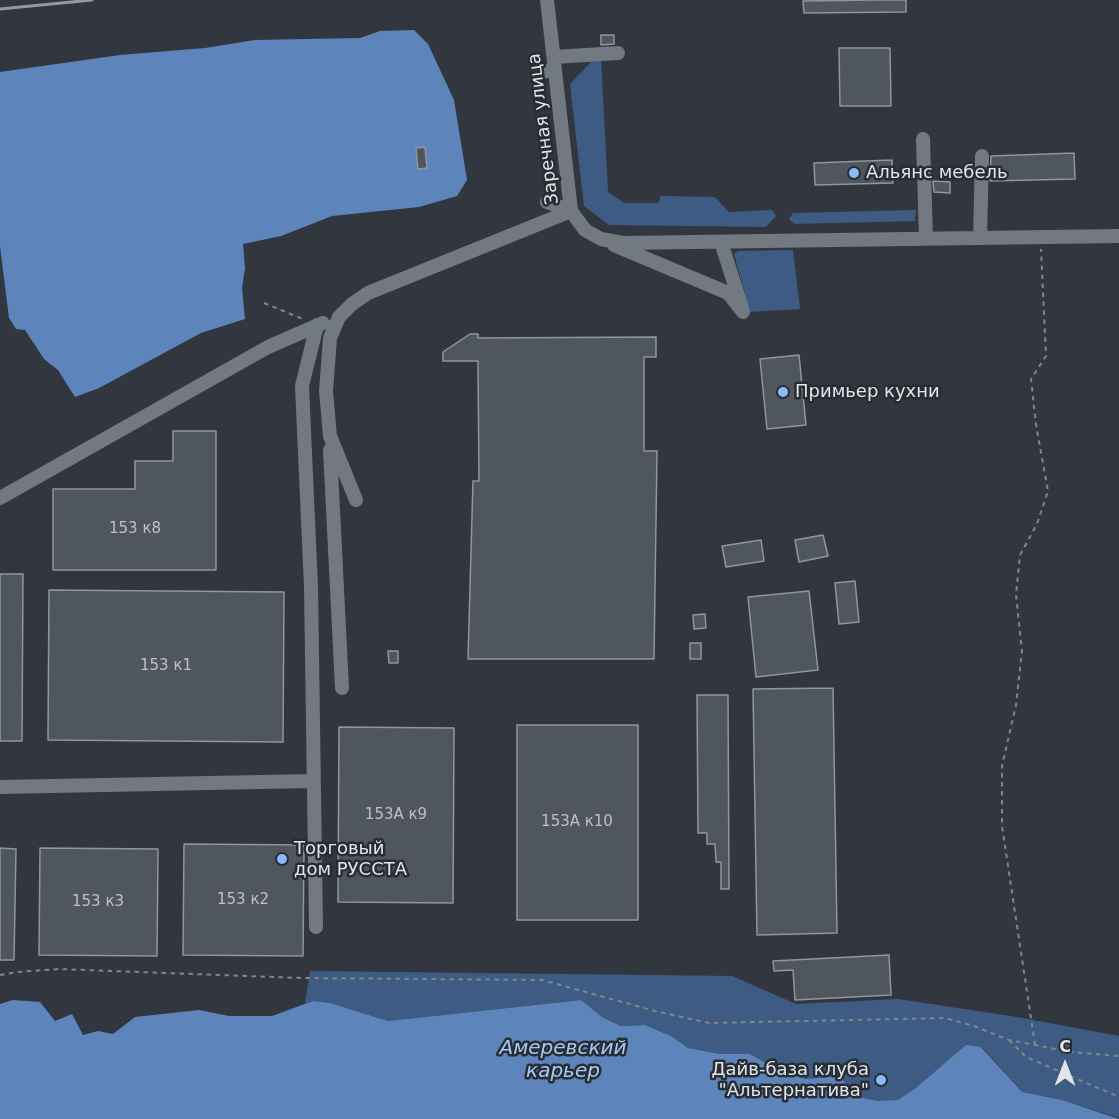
<!DOCTYPE html>
<meta charset="utf-8">
<style>
body{margin:0}
#map{position:relative;width:1119px;height:1119px;overflow:hidden;background:#32373f;font-family:"DejaVu Sans",sans-serif}
canvas{display:block}
.north{position:absolute;left:1035px;top:1035px;width:60px;height:60px;-webkit-text-stroke:4px #282d34;paint-order:stroke;rotate:0deg;font-size:16px;font-weight:700;line-height:24px;text-align:center;color:#e1e5e9}
.north::after{content:'';display:block;margin:auto;width:21px;height:27px;background:#e1e5e9;clip-path:polygon(50% 0,100% 100%,50% 72%,0 100%)}
</style>
<div id="map">
<canvas width="1119" height="1119"></canvas>
<div class="north">С</div>
</div>
<script>
const g = document.querySelector('canvas').getContext('2d');
g.lineJoin = 'round';
function fillPath(path, color) { g.fillStyle = color; g.fill(path, 'evenodd'); }
const shape = rows => new Path2D(rows.map(r => 'M' + r).join(''));
function strokePath(path, color, width, dash) { g.strokeStyle = color; g.lineWidth = width; g.lineCap = dash ? 'butt' : 'round'; g.setLineDash(dash || []); g.stroke(path); }
function write(font, color, halo, rows, align = 'center') {
  g.font = font + ' "DejaVu Sans",sans-serif'; g.lineWidth = 5; g.setLineDash([]); g.textBaseline = 'middle'; g.strokeStyle = halo; g.fillStyle = color; for (const [text, x, y, turn = 0] of rows) {
    g.save(); g.translate(x, y); g.rotate((+turn || 0) * Math.PI / 180); g.textAlign = isNaN(turn) ? turn : align; if (halo) g.strokeText(text, 0, 0); g.fillText(text, 0, 0); g.restore();
  }
}
fillPath(shape([
 [595,58,601,58,608,192,624,203,658,203,661,196,715,197,729,212,772,210,776,216,766,227,609,225,584,206,570,84],
 [916,210,915,221,794,224,789,219,793,213],
 [793,250,800,309,750,312,734,254,738,251],
 [310,971,732,976,796,1004,898,999,1017,1017,1119,1036,1119,1118,1062,1100,1022,1092,982,1047,898,1101,879,1101,858,1097,838,1076,806,1079,783,1073,750,1054,720,1054,688,1048,671,1036,645,1025,621,1026,602,1017,580,1000,388,1021,330,1003,313,1001,305,1004]
]), '#3e5b83');
fillPath(shape([
 [414,30,428,44,454,100,467,180,457,196,419,207,332,216,281,236,243,244,245,268,242,288,245,319,201,333,99,388,75,397,58,370,44,359,25,330,16,329,9,318,0,246,0,72,120,55,205,48,255,40,360,38,380,31],
 [13,1000,40,1002,55,1021,72,1014,83,1035,98,1031,113,1034,135,1017,199,1010,229,1016,272,1016,313,1001,330,1003,388,1021,581,1000,602,1017,621,1026,645,1025,671,1036,688,1048,720,1054,750,1054,783,1073,806,1079,839,1076,858,1097,879,1101,898,1100,916,1088,966,1045,981,1047,1022,1092,1062,1100,1119,1119,0,1119,0,1004]
]), '#5d85bc');
const building = shape([
 [874,0,906,0,906,12,804,13,803,1,874,0],
 [601,35,614,35,614,44,601,45,601,35],
 [839,48,890,48,891,106,840,106,839,48],
 [425,147,427,168,418,169,416,148,425,147],
 [1074,153,1075,179,990,181,991,156,1074,153],
 [892,160,893,183,815,185,814,163,892,160],
 [933,181,950,182,950,193,934,192,933,181],
 [470,334,478,334,478,338,656,337,656,357,644,357,644,451,657,451,654,659,468,659,473,481,479,481,478,361,443,361,443,352,470,334],
 [799,355,806,425,767,429,760,359,799,355],
 [173,431,216,431,216,570,53,570,53,489,135,489,135,461,173,461,173,431],
 [823,535,828,556,799,562,795,540,823,535],
 [761,540,764,561,726,567,722,546,761,540],
 [0,574,23,574,22,741,0,741,0,574],
 [855,581,859,622,839,624,835,583,855,581],
 [49,590,284,592,283,742,48,740,49,590],
 [809,591,818,670,756,677,748,597,809,591],
 [705,614,706,628,694,629,693,615,705,614],
 [690,643,701,643,701,659,690,659,690,643],
 [388,651,398,651,398,663,389,663,388,651],
 [833,688,837,933,757,935,753,689,833,688],
 [697,695,728,695,729,889,721,889,721,862,716,862,715,844,707,844,707,833,698,833,697,695],
 [517,725,638,725,638,920,517,920,517,725],
 [339,727,454,728,453,903,338,902,339,727],
 [184,844,304,845,303,956,183,955,184,844],
 [0,848,16,849,14,960,0,960,0,848],
 [40,848,158,849,157,956,39,955,40,848],
 [889,955,891,995,795,1000,793,970,774,971,773,961,889,955]
]);
fillPath(building, '#50565e');
strokePath(building, '#90969f', 1.5);
strokePath(shape([
 [264,303,303,319],
 [0,975,17,972,59,969,301,978,542,980,655,1011,709,1023,945,1018,974,1026,1009,1040,1071,1052,1119,1056],
 [1009,1040,1026,1057,1119,1097],
 [1035,1045,1002,826,1002,766,1016,705,1022,651,1016,595,1020,555,1037,524,1048,491,1036,425,1031,379,1046,356,1041,249]
]), '#81868c', 2, [4.5, 4.5]);
strokePath(shape([
 [547,0,571,211,585,230,601,239,623,243,1119,236],
 [554,57,618,53],
 [539,72,555,70],
 [923,139,926,238],
 [547,202,571,211],
 [980,238,982,156],
 [721,242,742,308],
 [614,245,728,293,743,312],
 [330,450,342,688],
 [0,498,268,347,323,323],
 [356,500,330,436,326,391,330,338,339,317,352,304,368,293,571,211],
 [0,787,313,781],
 [316,927,311,587,302,386,317,325]
]), '#737981', 14);
strokePath(shape([
 [0,9,92,0]
]), '#95999f', 3);
for (const [x, y, r, color] of [
 [854,173,6,"#8abafc"],
 [783,392,6,"#8abafc"],
 [282,859,6,"#8abafc"],
 [881,1080,6,"#8abafc"]
]) { const dot = new Path2D(); dot.arc(x, y, r, 0, 2 * Math.PI); g.fillStyle = color; g.fill(dot); strokePath(dot, '#282d34', 2); }
write('15px', '#bdc1c6', null, [
 ["153 к8",135,529],
 ["153 к1",166,666],
 ["153А к9",396,815],
 ["153А к10",577,822],
 ["153 к2",243,900],
 ["153 к3",98,902]
]);
write('18px', '#e1e5e9', '#282d34', [
 ["Заречная улица",544,129,-97]
]);
write('18px', '#e1e5e9', '#282d34', [
 ["Альянс мебель",866,173],
 ["Примьер кухни",795,392],
 ["Торговый",294,849],
 ["дом РУССТА",294,870],
 ["Дайв-база клуба",869,1070,"right"],
 ["\"Альтернатива\"",869,1091,"right"]
], 'left');
write('italic 20px', '#a6c8f7', '#282d34', [
 ["Амеревский",563,1049],
 ["карьер",563,1072]
]);
</script>
